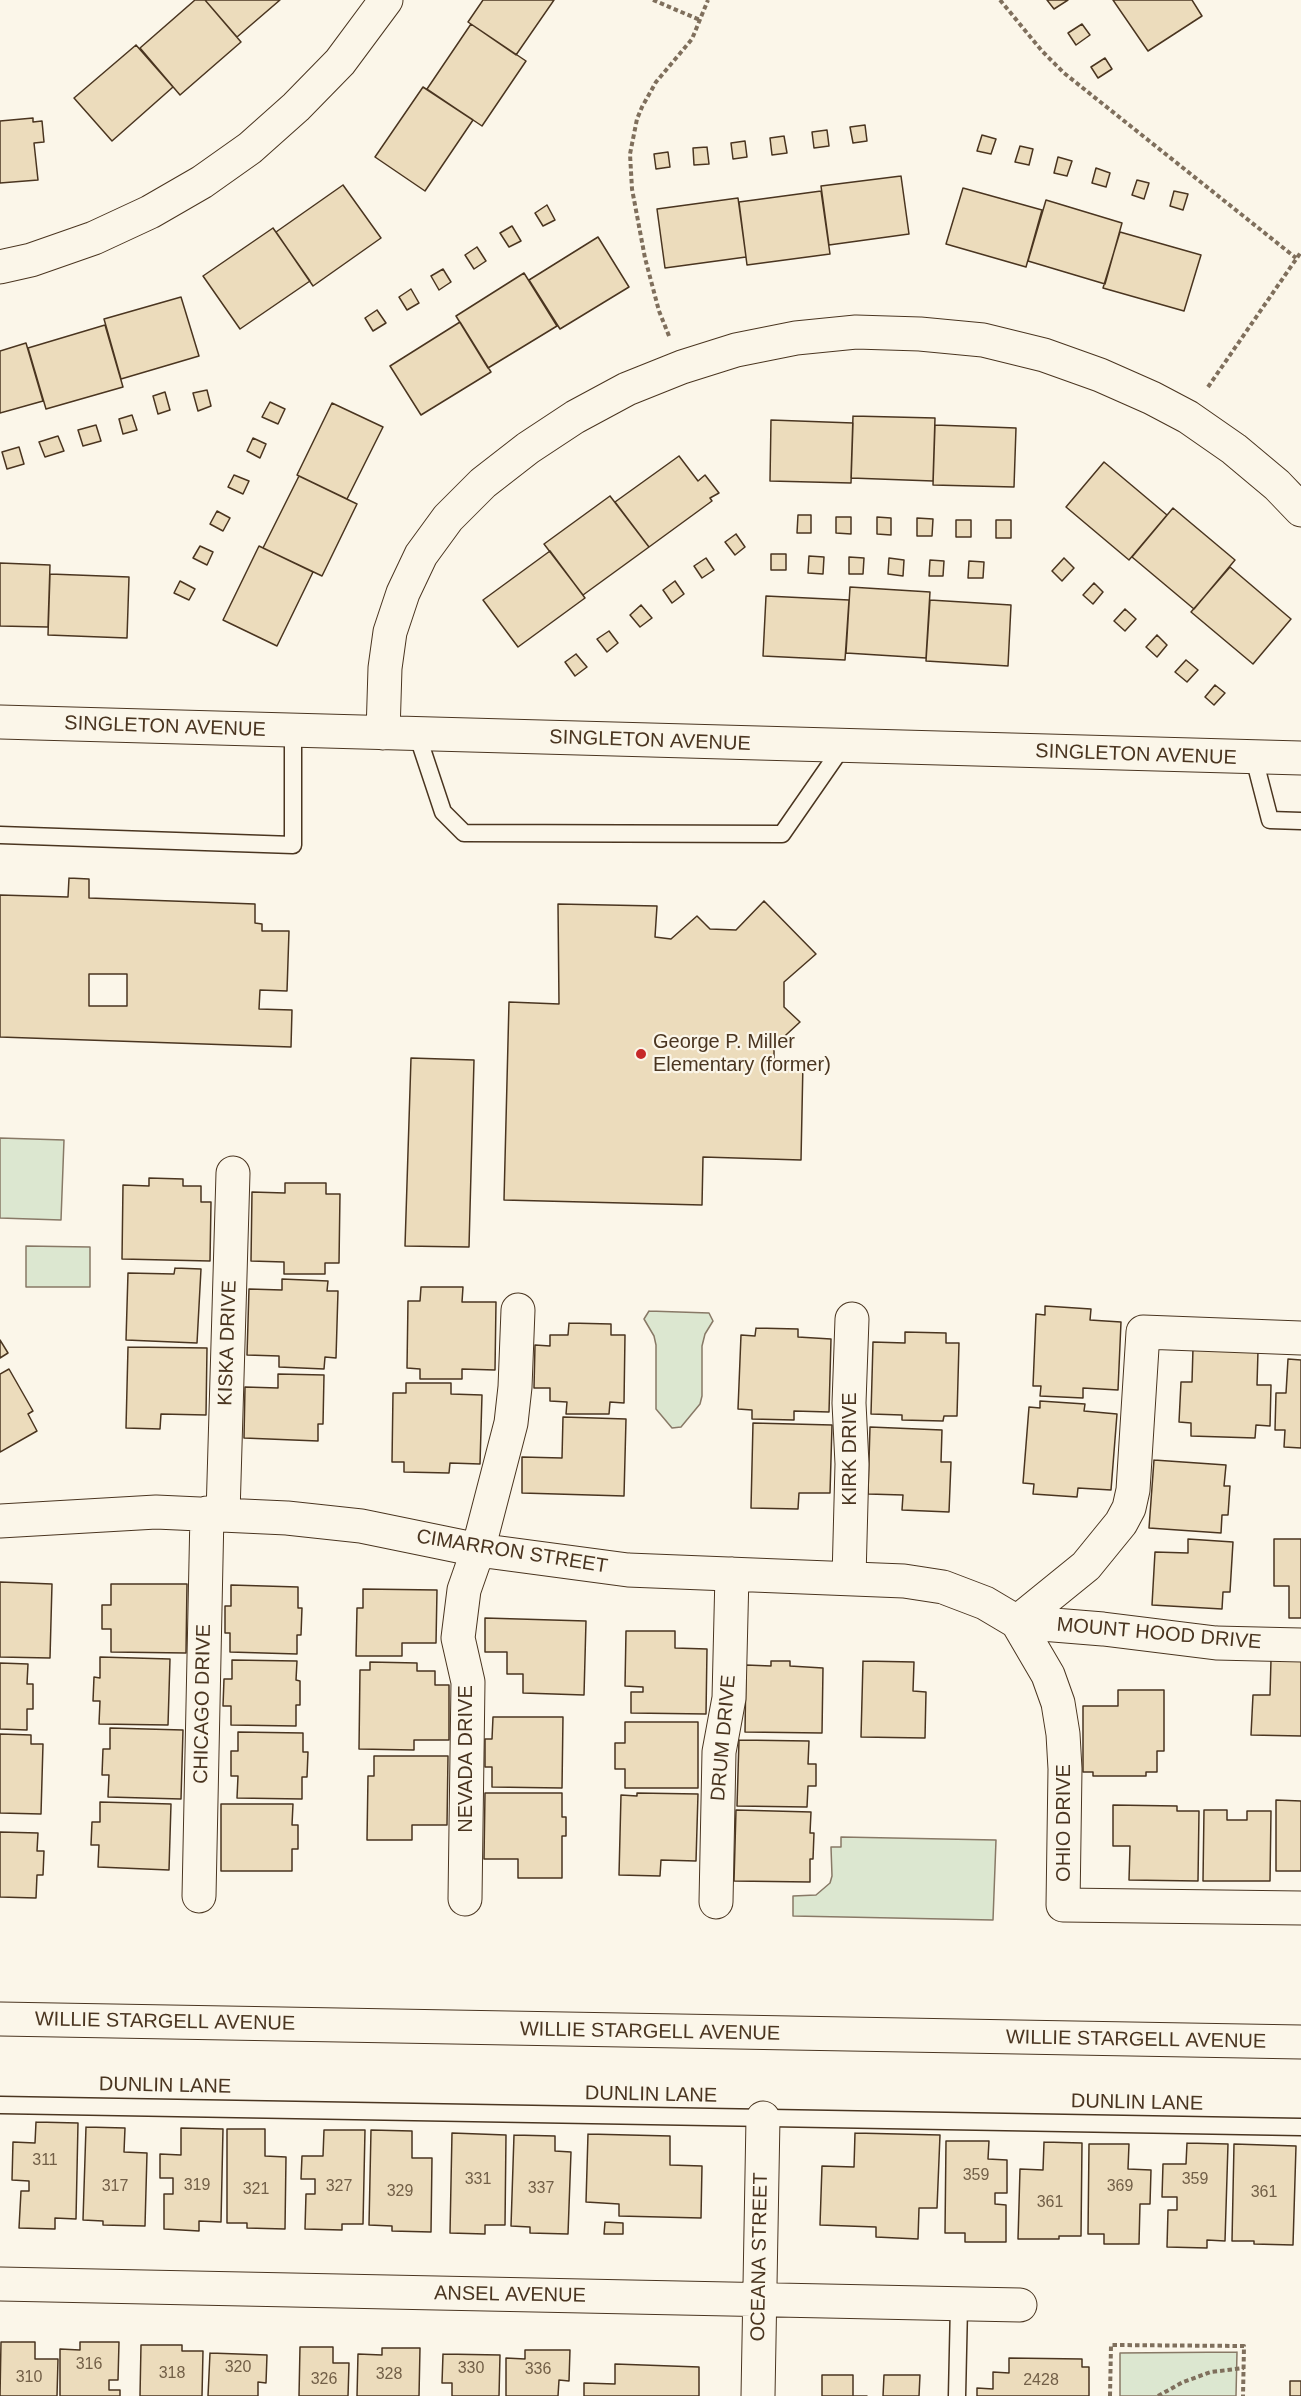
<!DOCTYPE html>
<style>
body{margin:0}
canvas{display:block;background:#fbf6e9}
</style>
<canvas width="1301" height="2396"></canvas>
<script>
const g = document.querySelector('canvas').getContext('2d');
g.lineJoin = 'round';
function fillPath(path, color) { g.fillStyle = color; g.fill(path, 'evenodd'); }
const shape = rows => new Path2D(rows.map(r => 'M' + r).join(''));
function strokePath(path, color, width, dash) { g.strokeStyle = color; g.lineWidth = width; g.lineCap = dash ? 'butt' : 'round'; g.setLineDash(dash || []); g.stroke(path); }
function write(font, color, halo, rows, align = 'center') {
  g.font = font + ' Helvetica,sans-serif'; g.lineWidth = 4.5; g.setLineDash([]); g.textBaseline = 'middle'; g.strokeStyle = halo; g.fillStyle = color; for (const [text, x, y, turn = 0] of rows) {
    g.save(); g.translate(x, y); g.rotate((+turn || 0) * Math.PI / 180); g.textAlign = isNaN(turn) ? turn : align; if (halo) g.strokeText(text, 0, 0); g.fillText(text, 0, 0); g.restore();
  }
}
const green = shape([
 [0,1138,64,1140,61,1220,0,1218,0,1138],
 [26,1246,90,1247,90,1287,26,1287,26,1246],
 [649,1311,709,1313,713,1321,705,1334,702,1346,702,1396,700,1404,681,1427,672,1428,656,1409,656,1345,654,1336,644,1319,649,1311],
 [841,1837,996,1840,993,1920,793,1916,793,1896,816,1895,830,1883,832,1876,831,1847,841,1847,841,1837],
 [1237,2352,1236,2396,1120,2396,1120,2353,1237,2352]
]);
fillPath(green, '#dce7d0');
strokePath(green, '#887966', 1.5);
const building = shape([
 [195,0,205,0,241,42,180,95,140,48,195,0],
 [205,0,280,0,237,37,205,0],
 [483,0,554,0,516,55,468,22,483,0],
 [1047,0,1068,0,1054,9,1047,0],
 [1113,0,1192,0,1202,16,1148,51,1113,0],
 [471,24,526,61,482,126,427,89,471,24],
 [1082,24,1090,35,1076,45,1068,33,1082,24],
 [136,45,173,87,112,141,74,98,136,45],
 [1105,58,1112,69,1098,78,1091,67,1105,58],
 [423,87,473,120,425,191,375,157,423,87],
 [33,118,33,122,42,121,44,142,34,143,38,180,0,183,0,121,33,118],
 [865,125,867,141,853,143,850,127,865,125],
 [827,130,829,146,814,148,812,132,827,130],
 [982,135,996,139,991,154,977,151,982,135],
 [784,136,787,153,772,155,770,138,784,136],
 [745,141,747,157,733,159,731,143,745,141],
 [1020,146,1033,149,1029,165,1015,162,1020,146],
 [707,147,709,164,694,165,693,148,707,147],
 [668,152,670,167,656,169,654,154,668,152],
 [1058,157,1072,161,1067,176,1054,173,1058,157],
 [1096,168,1110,173,1106,187,1092,183,1096,168],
 [901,176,909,234,829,245,821,186,901,176],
 [1137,180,1149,183,1144,199,1132,195,1137,180],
 [343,185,381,238,313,286,276,232,343,185],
 [963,188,1042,210,1026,267,946,244,963,188],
 [821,191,830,254,747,265,739,202,821,191],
 [1174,191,1188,194,1183,210,1170,206,1174,191],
 [738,198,746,257,665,268,657,209,738,198],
 [1046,200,1122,223,1105,284,1028,261,1046,200],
 [547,205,555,220,543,226,535,213,547,205],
 [512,226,521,241,509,247,500,233,512,226],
 [273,228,310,281,240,329,203,276,273,228],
 [1120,232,1201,255,1184,311,1103,288,1120,232],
 [598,237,629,287,560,329,529,280,598,237],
 [477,247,486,261,474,269,465,255,477,247],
 [443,269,451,282,439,290,431,276,443,269],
 [524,273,557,326,488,368,456,316,524,273],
 [411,289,419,303,407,310,399,297,411,289],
 [181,297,199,356,121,379,104,319,181,297],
 [377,310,386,323,373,331,365,318,377,310],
 [460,322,491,372,421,415,390,366,460,322],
 [105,325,123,387,46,409,28,348,105,325],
 [26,343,43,401,0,413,0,351,26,343],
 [207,390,211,406,198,411,193,393,207,390],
 [165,392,170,410,158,414,153,396,165,392],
 [270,402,285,409,278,424,262,417,270,402],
 [332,403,383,427,347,499,297,475,332,403],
 [132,415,137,430,123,434,119,419,132,415],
 [853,416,935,418,933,481,851,478,853,416],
 [771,420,853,423,851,483,770,481,771,420],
 [96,425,101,441,83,446,78,430,96,425],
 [935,425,1016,428,1014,487,933,485,935,425],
 [58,436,64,451,45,457,39,442,58,436],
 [253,438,266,444,260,458,247,451,253,438],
 [19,447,24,464,7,469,2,452,19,447],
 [679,456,698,481,705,475,719,493,710,498,712,501,649,547,615,502,679,456],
 [1104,462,1167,515,1129,560,1066,507,1104,462],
 [234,475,249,481,243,494,228,487,234,475],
 [299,476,357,504,322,576,263,548,299,476],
 [610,496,649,547,583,595,544,544,610,496],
 [1173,508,1235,560,1194,609,1132,557,1173,508],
 [217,511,230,518,223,531,210,524,217,511],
 [798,515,811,515,811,533,797,533,798,515],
 [836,517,851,517,851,534,836,533,836,517],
 [877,517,891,518,891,535,877,534,877,517],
 [917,518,933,519,932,536,917,536,917,518],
 [956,520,971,520,971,537,956,537,956,520],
 [996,520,1011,520,1011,538,996,538,996,520],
 [736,534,745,547,735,555,725,542,736,534],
 [200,546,213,552,207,565,193,558,200,546],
 [259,546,313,572,277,646,223,620,259,546],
 [550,551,585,598,518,647,483,600,550,551],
 [771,554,786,554,786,570,771,570,771,554],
 [809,556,824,557,823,574,808,573,809,556],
 [849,557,864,558,863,574,849,574,849,557],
 [706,558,714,570,702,578,694,566,706,558],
 [889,558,904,560,903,576,888,574,889,558],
 [1064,558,1074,568,1062,581,1052,571,1064,558],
 [930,560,944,561,943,576,929,576,930,560],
 [969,561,984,562,983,578,968,578,969,561],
 [0,563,50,565,48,627,0,626,0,563],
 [1230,567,1291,619,1253,664,1191,612,1230,567],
 [50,574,129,577,127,638,48,635,50,574],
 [180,581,195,589,189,600,174,593,180,581],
 [675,581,684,594,672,603,663,590,675,581],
 [1094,583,1103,592,1093,604,1083,595,1094,583],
 [850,587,930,592,926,658,846,653,850,587],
 [766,596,849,600,845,660,763,656,766,596],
 [930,600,1011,605,1008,666,926,661,930,600],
 [641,605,652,618,640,627,630,615,641,605],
 [1125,609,1136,619,1125,631,1114,621,1125,609],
 [609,631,618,643,607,652,597,639,609,631],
 [1157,635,1167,645,1157,657,1146,647,1157,635],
 [576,654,587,667,575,676,565,662,576,654],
 [1186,660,1198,670,1187,682,1175,672,1186,660],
 [1215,685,1225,693,1214,705,1205,697,1215,685],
 [69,878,89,879,89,898,255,904,255,923,262,924,262,931,289,931,287,991,260,990,259,1009,292,1010,291,1047,0,1037,0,895,68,897,69,878],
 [89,974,127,974,127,1006,89,1006,89,974],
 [764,901,816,954,784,982,784,1007,800,1022,774,1046,774,1062,803,1062,801,1160,703,1157,702,1205,504,1200,509,1002,559,1004,558,904,657,906,655,937,671,939,697,916,710,929,736,930,764,901],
 [411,1058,474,1060,469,1247,405,1246,411,1058],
 [149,1178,183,1179,183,1186,201,1186,201,1202,211,1202,210,1261,122,1259,123,1185,149,1186,149,1178],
 [285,1183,326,1183,326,1194,340,1194,339,1263,325,1263,325,1274,284,1274,284,1262,251,1261,252,1192,285,1193,285,1183],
 [175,1268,201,1269,197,1343,126,1340,128,1273,174,1274,175,1268],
 [282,1279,328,1281,327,1291,338,1291,336,1358,325,1357,324,1369,279,1367,279,1356,247,1355,249,1289,282,1290,282,1279],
 [421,1287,463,1287,462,1302,496,1302,495,1370,462,1369,462,1379,420,1379,420,1369,407,1368,408,1301,420,1301,421,1287],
 [1045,1306,1091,1309,1090,1320,1121,1322,1118,1390,1083,1388,1083,1398,1040,1396,1041,1386,1033,1386,1036,1314,1045,1315,1045,1306],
 [569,1323,611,1324,611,1335,625,1335,624,1403,610,1402,609,1414,566,1414,567,1402,550,1401,550,1388,534,1388,535,1345,550,1346,550,1335,568,1335,569,1323],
 [756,1328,798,1329,798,1337,831,1339,829,1412,794,1411,794,1420,752,1419,752,1410,738,1409,741,1335,755,1336,756,1328],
 [905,1332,946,1333,946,1343,959,1343,957,1416,944,1416,943,1421,902,1420,902,1415,871,1414,873,1342,905,1343,905,1332],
 [0,1340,8,1353,0,1358,0,1340],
 [128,1347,207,1348,206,1415,161,1414,160,1429,126,1428,128,1347],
 [1193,1348,1258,1351,1257,1385,1271,1385,1270,1426,1256,1425,1255,1438,1191,1436,1191,1423,1179,1422,1181,1382,1192,1382,1193,1348],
 [1288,1359,1301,1360,1301,1448,1284,1447,1285,1430,1275,1430,1276,1393,1286,1393,1288,1359],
 [9,1369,33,1411,28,1414,37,1431,0,1452,0,1374,9,1369],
 [278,1374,324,1375,323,1424,318,1424,318,1441,244,1438,245,1387,278,1388,278,1374],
 [406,1383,451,1383,451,1394,482,1395,480,1464,450,1463,449,1473,404,1472,404,1462,392,1462,393,1393,406,1393,406,1383],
 [1040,1401,1085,1404,1084,1411,1117,1414,1111,1490,1078,1488,1077,1497,1033,1494,1034,1484,1023,1483,1029,1407,1040,1408,1040,1401],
 [563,1417,626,1419,624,1496,522,1493,522,1457,562,1458,563,1417],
 [753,1423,832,1425,830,1493,799,1493,798,1509,751,1508,753,1423],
 [870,1427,942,1430,941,1462,951,1462,949,1512,902,1510,903,1495,868,1494,870,1427],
 [1154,1460,1226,1465,1224,1486,1230,1486,1228,1515,1222,1515,1221,1533,1149,1528,1154,1460],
 [1188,1539,1233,1542,1230,1592,1223,1592,1222,1609,1152,1605,1155,1552,1188,1553,1188,1539],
 [1274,1539,1301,1539,1301,1618,1289,1618,1289,1586,1274,1586,1274,1539],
 [0,1582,52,1584,50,1658,0,1657,0,1582],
 [111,1584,187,1584,186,1653,111,1652,111,1629,102,1629,102,1605,111,1605,111,1584],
 [231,1585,298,1587,298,1608,302,1608,301,1635,297,1635,297,1654,230,1652,230,1633,225,1633,225,1606,231,1606,231,1585],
 [363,1589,437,1590,436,1643,402,1643,402,1656,356,1656,357,1608,363,1608,363,1589],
 [485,1618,586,1621,584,1695,523,1693,523,1674,507,1674,507,1652,485,1652,485,1618],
 [626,1631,675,1631,675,1648,707,1649,706,1714,631,1713,631,1692,643,1692,643,1687,625,1686,626,1631],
 [100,1657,170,1659,168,1725,99,1724,100,1701,93,1701,94,1677,100,1678,100,1657],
 [232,1660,297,1661,296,1680,300,1681,300,1705,296,1705,296,1726,231,1725,231,1706,223,1706,224,1679,232,1679,232,1660],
 [1271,1660,1301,1661,1301,1736,1251,1735,1253,1695,1270,1695,1271,1660],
 [771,1661,790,1661,790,1666,823,1668,822,1733,745,1732,746,1665,771,1666,771,1661],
 [863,1661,914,1662,913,1691,926,1692,925,1738,861,1737,863,1661],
 [370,1662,417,1663,417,1671,435,1671,435,1685,449,1685,449,1740,414,1740,414,1750,359,1749,360,1670,370,1670,370,1662],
 [0,1663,28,1664,27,1684,33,1684,33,1709,27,1709,27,1730,0,1729,0,1663],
 [1118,1690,1164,1690,1164,1751,1157,1751,1157,1772,1146,1772,1146,1776,1093,1776,1093,1772,1083,1772,1083,1706,1118,1706,1118,1690],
 [493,1717,563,1717,562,1788,492,1787,492,1767,485,1767,485,1739,492,1739,493,1717],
 [625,1722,698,1722,698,1788,625,1788,625,1769,615,1769,615,1743,625,1743,625,1722],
 [110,1728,183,1730,181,1799,108,1797,109,1775,102,1775,103,1749,110,1749,110,1728],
 [238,1732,303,1733,303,1752,308,1752,307,1777,302,1777,302,1799,237,1798,238,1776,231,1776,231,1751,238,1751,238,1732],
 [0,1734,31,1735,31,1744,43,1744,41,1814,0,1813,0,1734],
 [739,1740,809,1741,808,1764,816,1764,816,1786,808,1786,807,1807,737,1806,739,1740],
 [374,1756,448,1756,447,1825,412,1825,412,1840,367,1840,368,1776,374,1776,374,1756],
 [485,1793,562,1793,562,1817,566,1817,566,1836,562,1836,562,1878,518,1878,518,1859,484,1859,485,1793],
 [637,1793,698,1794,696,1861,661,1860,660,1876,619,1875,621,1795,637,1796,637,1793],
 [1276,1800,1301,1801,1301,1871,1276,1871,1276,1800],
 [100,1802,171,1804,169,1870,98,1867,99,1845,91,1845,92,1822,100,1822,100,1802],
 [221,1804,293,1804,292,1825,298,1825,298,1849,292,1849,292,1871,221,1871,221,1804],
 [1113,1805,1177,1806,1177,1811,1199,1811,1198,1881,1129,1880,1130,1846,1113,1846,1113,1805],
 [736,1810,811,1812,810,1833,814,1833,813,1859,810,1859,810,1882,734,1881,736,1810],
 [1204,1810,1227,1810,1227,1820,1247,1820,1247,1811,1271,1811,1270,1881,1203,1881,1204,1810],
 [0,1832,38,1833,37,1851,44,1851,43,1875,37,1875,36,1898,0,1897,0,1832],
 [36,2122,78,2123,76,2219,55,2218,55,2229,19,2228,21,2191,29,2191,29,2181,12,2180,13,2142,35,2143,36,2122],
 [86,2127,125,2128,124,2152,147,2153,145,2226,103,2225,103,2221,83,2220,86,2127],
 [181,2128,223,2129,221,2222,199,2221,199,2231,164,2229,164,2194,173,2194,173,2178,160,2178,160,2154,181,2155,181,2128],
 [227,2129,265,2129,265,2156,286,2157,285,2229,247,2228,247,2223,227,2223,227,2129],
 [324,2130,365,2130,363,2224,342,2224,342,2230,305,2229,306,2194,315,2194,315,2179,301,2179,302,2156,323,2156,324,2130],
 [371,2130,412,2131,412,2158,432,2158,431,2232,392,2231,392,2226,369,2225,371,2130],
 [452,2133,506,2135,505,2225,485,2225,485,2234,450,2233,452,2133],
 [855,2133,940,2135,937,2208,919,2208,918,2239,876,2237,876,2227,820,2225,822,2166,854,2167,855,2133],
 [588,2134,670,2136,670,2165,702,2166,701,2218,619,2216,619,2204,586,2202,588,2134],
 [514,2135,555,2136,555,2151,571,2152,568,2234,530,2233,530,2227,511,2226,514,2135],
 [946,2141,989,2141,988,2159,1007,2160,1007,2193,995,2193,995,2204,1006,2205,1006,2242,965,2242,965,2233,945,2233,946,2141],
 [1044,2142,1082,2143,1081,2236,1059,2236,1059,2239,1018,2239,1020,2169,1043,2170,1044,2142],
 [1187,2143,1228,2144,1225,2241,1207,2240,1207,2248,1167,2247,1168,2210,1177,2210,1177,2197,1162,2197,1163,2164,1186,2164,1187,2143],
 [1089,2144,1129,2144,1128,2169,1151,2170,1150,2204,1140,2204,1139,2244,1104,2244,1104,2234,1088,2234,1089,2144],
 [1234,2144,1296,2146,1293,2245,1254,2244,1254,2241,1232,2241,1234,2144],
 [605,2222,623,2223,623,2234,604,2234,605,2222],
 [1,2342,35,2342,35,2359,58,2359,57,2396,0,2396,1,2342],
 [80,2342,119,2342,118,2380,109,2380,109,2390,120,2390,120,2396,60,2396,60,2349,80,2350,80,2342],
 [141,2345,182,2345,182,2351,203,2351,202,2396,140,2396,141,2345],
 [300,2347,333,2347,333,2363,349,2363,348,2396,299,2396,300,2347],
 [382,2348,420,2348,419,2396,357,2396,358,2354,382,2355,382,2348],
 [525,2350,570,2350,569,2381,559,2380,558,2396,506,2396,506,2358,525,2359,525,2350],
 [210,2353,267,2355,266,2383,258,2382,258,2396,208,2396,210,2353],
 [443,2354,500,2355,499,2396,452,2396,452,2383,442,2383,443,2354],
 [1009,2358,1082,2359,1082,2367,1089,2367,1089,2396,977,2396,977,2388,993,2389,993,2372,1009,2373,1009,2358],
 [615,2364,699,2367,699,2396,584,2396,584,2383,615,2384,615,2364],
 [822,2375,853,2375,853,2396,867,2396,822,2396,822,2375],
 [884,2375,920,2375,919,2396,883,2396,884,2375],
 [1290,2381,1301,2381,1301,2396,1290,2396,1290,2381]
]);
fillPath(building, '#ecdcbc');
strokePath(building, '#4a3520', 1.5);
const lane = shape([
 [417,734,443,812,464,833,782,834,843,746],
 [1254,758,1270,820,1301,821],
 [0,835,293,845,293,730],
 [0,2105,1301,2127],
 [957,2396,959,2305]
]);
const street = shape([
 [0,267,31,260,94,238,150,212,202,182,250,148,296,107,340,62,386,0],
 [0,722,1301,758],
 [383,733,385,668,390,632,403,593,421,555,448,518,483,483,528,448,575,417,627,389,682,367,736,350,796,338,856,332,920,334,983,340,1044,355,1100,375,1152,398,1188,417,1234,449,1277,485,1301,510],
 [223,1514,233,1173],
 [0,1521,156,1512,287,1518,361,1526,478,1550,628,1570,904,1581,943,1587,985,1603,1017,1622,1103,1629,1216,1643,1301,1645],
 [849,1578,852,1464,849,1403,852,1319],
 [1017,1622,1048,1675,1058,1703,1063,1734,1065,1769,1063,1905,1301,1908],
 [1017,1622,1086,1566,1121,1523,1129,1508,1133,1490,1143,1332,1301,1338],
 [199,1896,207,1513],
 [465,1899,468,1682,458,1638,464,1590,478,1550,511,1423,515,1387,518,1310],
 [716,1902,719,1752,729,1698,732,1574],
 [0,2284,1020,2305],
 [758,2396,763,2118]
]);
const secondary = shape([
 [0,2019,1301,2042]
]);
strokePath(lane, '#4a3520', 19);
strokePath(street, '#4a3520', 35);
strokePath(secondary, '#4a3520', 35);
strokePath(shape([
 [653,0,700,20],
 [1000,0,1042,51,1064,73,1296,258],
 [669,336,659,311,645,258,632,189,630,154,637,119,642,107,656,82,692,39,708,0],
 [1208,387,1301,252],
 [1110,2396,1111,2345,1244,2346,1243,2396],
 [1158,2396,1183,2382,1211,2372,1244,2368]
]), '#7f6f5c', 4, [4.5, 3]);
strokePath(lane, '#fbf6e9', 16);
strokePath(street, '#fbf6e9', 33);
strokePath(secondary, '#fbf6e9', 33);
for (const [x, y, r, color] of [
 [641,1054,6,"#c62828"]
]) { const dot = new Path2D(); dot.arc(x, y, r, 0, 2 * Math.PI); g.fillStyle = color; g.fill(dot); strokePath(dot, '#fbf6e9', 2); }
write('16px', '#725f47', null, [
 ["311",45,2161],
 ["359",976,2176],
 ["331",478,2180],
 ["359",1195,2180],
 ["319",197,2186],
 ["317",115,2187],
 ["327",339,2187],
 ["369",1120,2187],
 ["337",541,2189],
 ["321",256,2190],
 ["329",400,2192],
 ["361",1264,2193],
 ["361",1050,2203],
 ["316",89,2365],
 ["320",238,2368],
 ["330",471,2369],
 ["336",538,2370],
 ["318",172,2374],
 ["328",389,2375],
 ["310",29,2378],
 ["326",324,2380],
 ["2428",1041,2381]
]);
write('20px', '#4a3520', '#fbf6e9', [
 ["SINGLETON AVENUE",165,727,2],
 ["SINGLETON AVENUE",650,741,2],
 ["SINGLETON AVENUE",1136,755,2],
 ["KISKA DRIVE",228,1343,-88],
 ["KIRK DRIVE",850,1449,-90],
 ["CIMARRON STREET",512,1552,9],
 ["MOUNT HOOD DRIVE",1159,1634,5],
 ["CHICAGO DRIVE",203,1704,-89],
 ["DRUM DRIVE",724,1738,-85],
 ["NEVADA DRIVE",466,1759,-90],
 ["OHIO DRIVE",1064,1823,-90],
 ["WILLIE STARGELL AVENUE",165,2022,1],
 ["WILLIE STARGELL AVENUE",650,2032,1],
 ["WILLIE STARGELL AVENUE",1136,2040,1],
 ["DUNLIN LANE",165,2086,1],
 ["DUNLIN LANE",651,2095,1],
 ["DUNLIN LANE",1137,2103,1],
 ["OCEANA STREET",760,2257,-89],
 ["ANSEL AVENUE",510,2295,1]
]);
write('20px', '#4a3520', '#fbf6e9', [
 ["George P. Miller",653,1042],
 ["Elementary (former)",653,1065]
], 'left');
</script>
